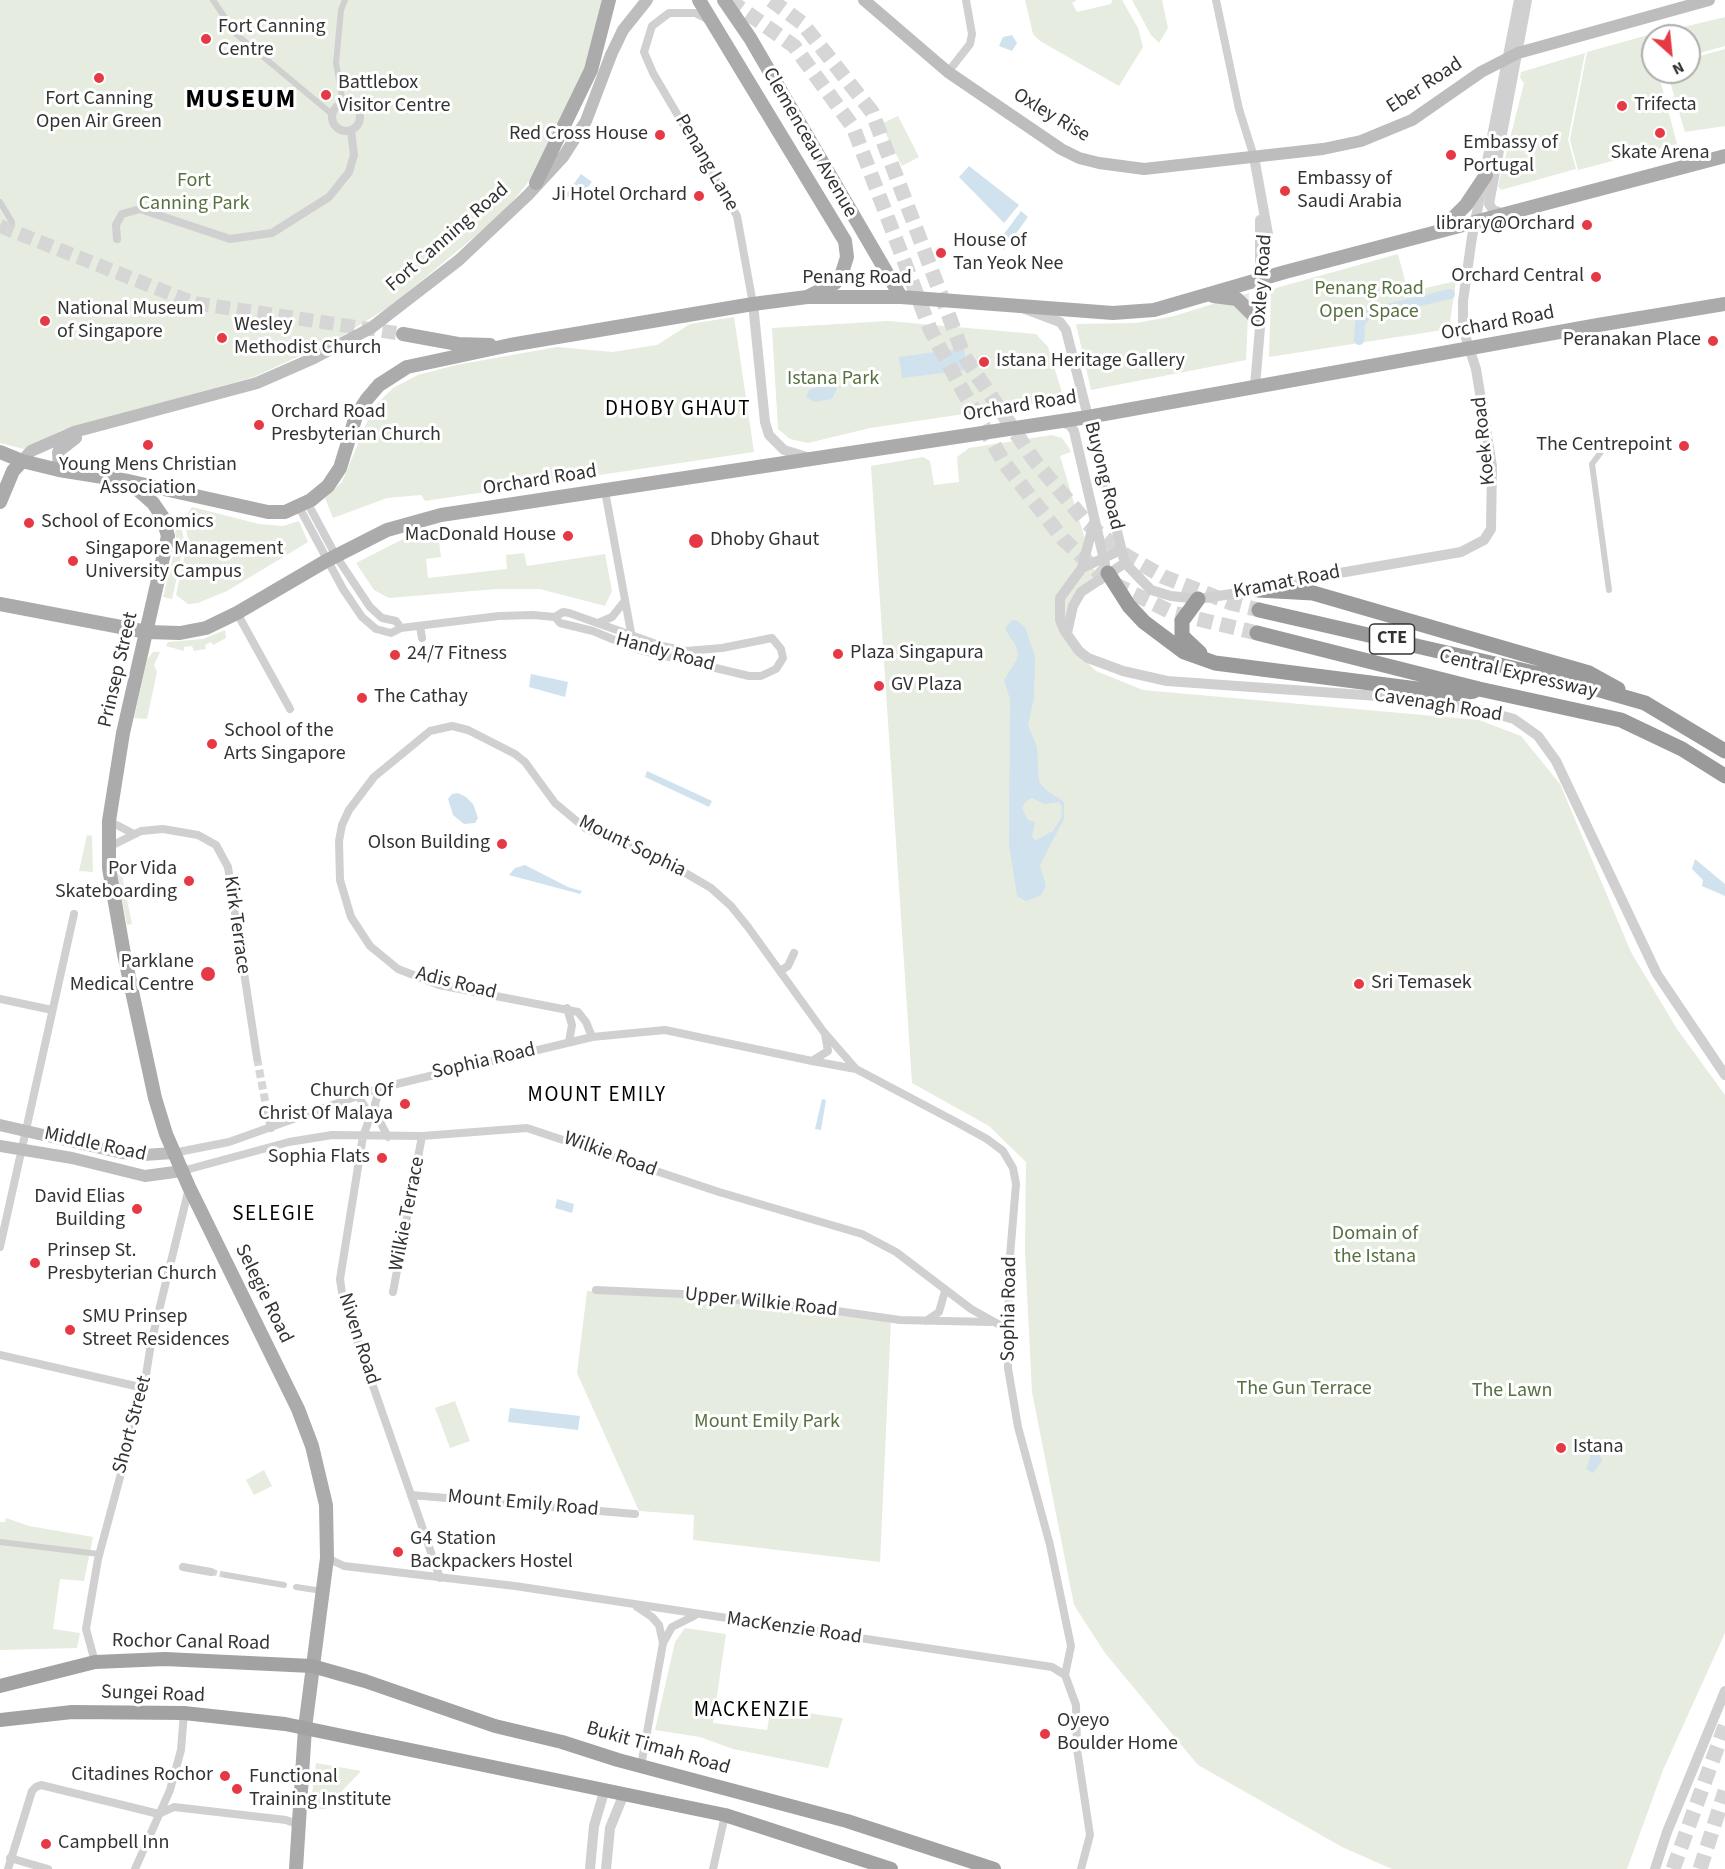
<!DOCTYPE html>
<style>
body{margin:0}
#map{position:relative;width:1725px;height:1869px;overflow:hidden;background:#fff;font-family:"Source Sans 3",sans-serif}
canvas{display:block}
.north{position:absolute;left:1641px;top:24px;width:60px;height:60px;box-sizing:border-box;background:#fff;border:2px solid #adadad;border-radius:50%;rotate:153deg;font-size:16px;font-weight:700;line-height:24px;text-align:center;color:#333}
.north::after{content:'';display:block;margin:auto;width:21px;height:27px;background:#e63946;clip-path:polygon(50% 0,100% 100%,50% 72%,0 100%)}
</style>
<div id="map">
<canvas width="1725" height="1869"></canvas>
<div class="north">N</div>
</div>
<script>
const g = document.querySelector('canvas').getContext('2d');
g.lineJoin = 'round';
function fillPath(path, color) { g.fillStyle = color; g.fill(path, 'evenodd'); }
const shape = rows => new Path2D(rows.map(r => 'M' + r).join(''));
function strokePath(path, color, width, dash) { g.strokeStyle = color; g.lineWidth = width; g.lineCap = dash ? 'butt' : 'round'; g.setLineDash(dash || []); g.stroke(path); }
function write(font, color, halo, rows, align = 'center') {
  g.font = font + ' "Source Sans 3",sans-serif'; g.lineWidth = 6; g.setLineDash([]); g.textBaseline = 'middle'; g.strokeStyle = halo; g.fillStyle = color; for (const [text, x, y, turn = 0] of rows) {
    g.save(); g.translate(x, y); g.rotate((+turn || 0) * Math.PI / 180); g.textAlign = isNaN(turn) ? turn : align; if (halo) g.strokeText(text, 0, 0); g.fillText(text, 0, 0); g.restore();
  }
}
fillPath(shape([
 [0,0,603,0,597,34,576,93,542,161,526,185,502,214,392,305,342,336,254,377,62,430,24,449,0,443],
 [1025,0,1077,0,1072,3,1077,12,1111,4,1112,0,1122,0,1138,28,1143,47,1119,86,1040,41,1033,34],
 [1132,0,1162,0,1168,28,1159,43,1151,35],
 [1725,17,1725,46,1689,56,1689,36,1654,34],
 [1648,35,1653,54,1653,72,1658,72,1677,144,1578,170,1570,140,1587,52],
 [1725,49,1725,126,1685,132,1667,72,1689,72,1689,59],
 [1585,53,1568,140,1576,169,1501,190,1498,186,1524,83,1520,78,1521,72],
 [898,116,919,157,902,166,881,124],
 [1398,254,1408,292,1456,281,1449,329,1269,357,1271,293,1276,288],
 [1249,293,1246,360,1091,390,1076,324,1136,323,1174,316],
 [734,317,754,452,425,501,421,495,387,498,333,518,325,498,342,482,373,408,393,388,418,375,456,365,557,347,612,352,657,345,690,324],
 [888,321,1036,334,1048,347,1064,399,870,428,808,443,790,439,778,429,772,328],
 [1052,435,1062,438,1069,448,1071,452,1060,456,1097,579,1073,600,1063,626,1072,648,1096,671,1143,690,1479,720,1521,736,1560,784,1631,952,1677,1029,1725,1095,1725,1633,1663,1770,1627,1869,1392,1869,1342,1847,1198,1765,1105,1653,1074,1605,1032,1392,1025,1252,1026,1162,989,1126,912,1083,871,466,923,457,930,461,934,485,959,482,957,457,969,448],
 [192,507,259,524,283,526,299,521,308,542,227,591,198,603,188,604,176,595,188,540,184,519],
 [180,521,184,540,178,573,172,599,163,597,176,545,175,522],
 [438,533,441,557,426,559,428,578,507,569,506,555,524,553,527,566,605,554,612,591,605,606,540,589,496,589,389,598,374,590,356,563,407,537],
 [225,630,226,638,213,645,211,642,205,645,206,649,194,651,192,646,184,647,184,651,166,646,168,642,203,639],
 [153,652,160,652,154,665,157,672,147,719,134,718,147,660],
 [87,835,92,836,93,872,79,871],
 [121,870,132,924,127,925,116,871],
 [587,1291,669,1294,891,1320,880,1562,693,1540,694,1515,639,1511,577,1373],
 [455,1401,470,1441,450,1448,435,1408],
 [264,1470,272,1486,254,1495,246,1480],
 [6,1518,29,1526,93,1537,84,1581,60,1579,53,1629,80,1633,77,1648,0,1650,0,1522,5,1522],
 [685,1628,726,1634,713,1723,767,1730,771,1708,843,1718,828,1768,733,1749,700,1737,655,1730,675,1642],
 [316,1763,361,1771,325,1809,310,1809]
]), '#e6ecdf');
fillPath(shape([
 [1012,35,1017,43,1012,51,999,46,1003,37],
 [969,166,1019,205,1004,223,959,177],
 [581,174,592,182,581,196,564,197],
 [1021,211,1028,217,1004,250,998,242],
 [964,348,968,370,902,378,899,357],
 [827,382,836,384,837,389,832,399,814,402,806,397,809,390],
 [1016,620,1025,627,1035,656,1034,698,1028,725,1037,747,1039,782,1045,789,1064,802,1064,819,1040,865,1046,886,1041,895,1026,901,1017,896,1009,845,1010,699,1004,680,1016,661,1018,654,1016,646,1005,629,1011,621],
 [1032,798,1044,804,1059,802,1062,807,1061,818,1053,831,1036,840,1032,837,1035,822,1028,820,1022,808,1026,801],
 [531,674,568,682,565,697,529,687],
 [647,771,712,801,709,807,645,777],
 [458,793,466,797,473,804,478,818,475,823,464,824,453,815,448,799,452,794],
 [1695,859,1725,884,1725,896,1702,886,1703,880,1692,869],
 [525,865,568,887,582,891,580,894,509,875,515,868],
 [822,1099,826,1100,821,1130,815,1129],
 [557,1199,574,1204,572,1213,555,1208],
 [510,1408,580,1416,578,1430,508,1422],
 [1597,1447,1602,1461,1593,1473,1586,1469,1590,1459,1589,1448]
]), '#cfe2ee');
strokePath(shape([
 [1359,340,1360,323,1369,313,1450,294]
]), '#cfe2ee', 10);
strokePath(shape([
 [211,1572,226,1575]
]), '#d6d6d6', 6, [6, 3]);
strokePath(shape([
 [257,1058,267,1111]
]), '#d6d6d6', 8, [8, 4]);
strokePath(shape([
 [0,226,194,303,403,334]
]), '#d6d6d6', 14, [14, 7]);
strokePath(shape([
 [729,0,794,46,853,127,930,329,959,384,1005,464,1063,539,1108,581,1173,613,1257,633],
 [771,0,802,23,872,112,964,356,1034,460,1087,523,1125,555,1164,577,1231,603,1259,610],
 [1673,1869,1725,1726],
 [1700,1869,1725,1791]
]), '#d6d6d6', 15, [15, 8]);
strokePath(shape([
 [213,0,236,34,333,115],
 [343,103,336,63,341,10,345,0],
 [0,202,12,222],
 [1601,452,1592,464,1609,590],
 [0,1542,99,1554],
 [226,1575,284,1585],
 [296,1587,322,1591]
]), '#d0d0d0', 6);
strokePath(shape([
 [1216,0,1239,109,1254,157],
 [709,20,695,13,669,13,652,26,644,52,653,73,737,216,753,304],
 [948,72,970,44,972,34,966,0],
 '332 117a14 14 0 1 1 28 0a14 14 0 1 1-28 0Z',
 [117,239,116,225,122,214,140,209,230,239,272,233,329,197,349,172,354,155,351,130],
 [605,491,632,638],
 [307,502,336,556,370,607,382,618,396,621,401,628],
 [299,507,343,589,362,617,376,629,391,633,401,628,499,616,533,615,555,617,560,623,593,631,636,649,749,676,761,676,776,669,783,658,781,649,772,638,722,648,686,651,662,646,569,613,563,612,555,617],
 [237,613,290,709],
 [598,623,612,617,624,602],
 [420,626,422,638],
 [109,821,134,834],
 [107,848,141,831,163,829,198,835,216,845,228,867,257,1058],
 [780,971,788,966,794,953],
 [0,999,52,1010],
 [567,1008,572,1025,569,1042],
 [592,1037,586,1022,578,1012,439,985,398,969,370,946,351,917,340,880,339,841,342,825,349,810,374,777,430,731,452,726,468,730,515,754,525,762,555,803,585,828,665,861,711,888,731,906,748,927,823,1031,856,1069],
 [812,1061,856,1069,958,1123,987,1139,1003,1151,1013,1168,1016,1184,1009,1268,1008,1368,1018,1427,1050,1545,1071,1646,1065,1675],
 [380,1088,375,1104,377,1116,388,1137],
 [357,1094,365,1107,368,1123,363,1136,340,1279,343,1300,440,1578],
 [267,1111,271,1128],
 [173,1153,229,1142,380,1088,592,1037,665,1030,812,1061,828,1051,825,1034],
 [182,1171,289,1142,332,1135,422,1136,527,1128,719,1192,862,1234,896,1252,971,1309,1007,1329],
 [0,1247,74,914],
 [596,1290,682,1294,816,1308,900,1320,991,1322],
 [393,1292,422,1136],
 [926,1321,939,1312,945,1291],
 [0,1355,144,1388],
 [411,1495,635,1514],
 [327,1558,344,1566,515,1586,1052,1667,1065,1675,1076,1705,1077,1749,1090,1835,1081,1869],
 [183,1567,211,1572],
 [637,1607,652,1617,659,1625,663,1643],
 [95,1662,86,1629,98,1559,144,1388,151,1343,189,1188],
 [641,1766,663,1643,672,1627,694,1616],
 [159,1814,174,1807,286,1820,294,1823],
 [10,1858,48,1869],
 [8,1869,32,1791,36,1787,41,1785,159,1814],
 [135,1869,170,1790,181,1750,184,1713],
 [713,1869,725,1815]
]), '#d0d0d0', 8);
strokePath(shape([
 [1254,157,1268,234,1255,386],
 [1504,214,1493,210,1489,204,1527,0],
 [1260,220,1260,261],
 [753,304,765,422,769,435,784,450,810,458],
 [1025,309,1060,322,1066,330,1125,563,1151,590,1171,596,1198,599,1258,590,1282,583,1461,552,1484,540,1491,529,1492,466,1476,369,1463,329,1463,301,1472,237,1519,0],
 [1058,421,1070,425,1074,431,1105,564],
 [1121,550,1082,568,1060,598,1060,620,1064,630,1079,651,1088,658,1123,671,1167,681,1392,697,1485,711,1514,719,1538,736,1556,761,1657,974,1725,1075],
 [1082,568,1094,522],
 [1067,633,1073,606,1081,592,1125,563],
 [590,1869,594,1826,604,1792],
 [606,1869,610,1828,623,1796],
 [1655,1869,1667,1832,1725,1691]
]), '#d0d0d0', 10);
strokePath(shape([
 [864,0,948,72,1061,149,1079,158,1099,163,1144,169,1323,149,1361,141,1412,120,1481,72,1518,53,1709,0],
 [22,461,31,451,74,432,257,383,314,358,371,328,459,260,528,195,563,157,586,121,611,55],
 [59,470,58,452,76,438],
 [0,1125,122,1153,144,1155,173,1153],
 [0,1146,72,1158,145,1176,182,1171]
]), '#bdbdbd', 12);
strokePath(shape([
 [699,0,845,241,847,257,841,276,835,283,809,296],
 [724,0,750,38,901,297],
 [536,183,591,70,609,0],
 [1443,228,1466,205,1486,175],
 [1213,296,1237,299,1259,321],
 [403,334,458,344,490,345],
 [0,452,22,461,59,470,128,481,268,512,285,512,311,500,328,486,340,468,356,416,367,399,379,385,407,367,510,345,753,304,807,297,901,297,1113,313,1154,310,1285,272,1725,156],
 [129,482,153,503,162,516,168,536,123,733,109,821,109,868,124,954,155,1098,166,1134,189,1187,298,1409,312,1446,326,1505,327,1558,305,1728,296,1869],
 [0,502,13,471,22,461],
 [0,604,147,632,180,633,206,628,237,613,326,561,387,530,441,515,1088,417,1598,325,1725,304]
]), '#ababab', 14);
strokePath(shape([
 [0,1686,95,1662,165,1659,312,1666,365,1681,495,1726,562,1742,618,1760,847,1821,994,1869],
 [0,1720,72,1712,184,1713,285,1724,725,1815,891,1869]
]), '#a2a2a2', 14);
strokePath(shape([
 [1108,573,1129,606,1144,622,1184,652,1215,663,1456,694,1474,691],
 [1258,590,1313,593,1589,673,1618,689],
 [1198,599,1182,621,1182,636,1200,653],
 [1259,610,1565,680,1645,703,1725,751],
 [1257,633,1479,689,1621,720,1682,749,1725,776]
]), '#9a9a9a', 15);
strokePath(shape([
 [611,55,623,30,647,0]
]), '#bdbdbd', 12);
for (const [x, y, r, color] of [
 [206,39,6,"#e63946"],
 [99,78,6,"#e63946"],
 [326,95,6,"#e63946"],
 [1622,106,6,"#e63946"],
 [1660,133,6,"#e63946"],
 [660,135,6,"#e63946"],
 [1451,155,6,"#e63946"],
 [1285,191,6,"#e63946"],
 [699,196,6,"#e63946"],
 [1587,225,6,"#e63946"],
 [941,253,6,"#e63946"],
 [1596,277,6,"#e63946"],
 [45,321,6,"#e63946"],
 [222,338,6,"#e63946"],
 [1713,341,6,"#e63946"],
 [984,362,6,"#e63946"],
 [259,425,6,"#e63946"],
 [148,445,6,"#e63946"],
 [1684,446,6,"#e63946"],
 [29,523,6,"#e63946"],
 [568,536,6,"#e63946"],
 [696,541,8,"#e63946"],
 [73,561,6,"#e63946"],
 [838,654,6,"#e63946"],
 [395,655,6,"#e63946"],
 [879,686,6,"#e63946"],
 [362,698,6,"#e63946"],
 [212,744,6,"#e63946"],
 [502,844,6,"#e63946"],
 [189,881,6,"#e63946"],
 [208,974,8,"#e63946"],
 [1359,984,6,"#e63946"],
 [405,1104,6,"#e63946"],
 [382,1158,6,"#e63946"],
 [137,1209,6,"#e63946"],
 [35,1263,6,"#e63946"],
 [70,1330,6,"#e63946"],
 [1561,1448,6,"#e63946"],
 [398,1552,6,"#e63946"],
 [1045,1734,6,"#e63946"],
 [225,1776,6,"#e63946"],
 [237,1789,6,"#e63946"],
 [46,1844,6,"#e63946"]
]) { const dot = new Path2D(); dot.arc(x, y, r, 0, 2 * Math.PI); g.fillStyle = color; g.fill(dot); strokePath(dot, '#fff', 2); }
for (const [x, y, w] of [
 [1392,639,45]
]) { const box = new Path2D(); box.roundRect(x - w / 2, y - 15, w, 30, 4.5); g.fillStyle = '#fff'; g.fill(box); strokePath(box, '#333', 1.5); }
write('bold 18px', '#333', null, [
 ["CTE",1392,639]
]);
write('20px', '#333', '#fff', [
 ["Fort Canning",218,28],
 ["Centre",218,51],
 ["Battlebox",338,84],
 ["Visitor Centre",338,107],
 ["Fort Canning",99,100,"center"],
 ["Open Air Green",99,123,"center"],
 ["Trifecta",1634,106],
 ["Red Cross House",648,135,"right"],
 ["Embassy of",1463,144],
 ["Portugal",1463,167],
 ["Skate Arena",1660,154,"center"],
 ["Embassy of",1297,180],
 ["Saudi Arabia",1297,203],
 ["Ji Hotel Orchard",687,196,"right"],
 ["library@Orchard",1575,225,"right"],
 ["House of",953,242],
 ["Tan Yeok Nee",953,265],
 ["Orchard Central",1584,277,"right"],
 ["National Museum",57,310],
 ["of Singapore",57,333],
 ["Wesley",234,326],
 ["Methodist Church",234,349],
 ["Peranakan Place",1701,341,"right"],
 ["Istana Heritage Gallery",996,362],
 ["Orchard Road",271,413],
 ["Presbyterian Church",271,436],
 ["The Centrepoint",1672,446,"right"],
 ["Young Mens Christian",148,466,"center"],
 ["Association",148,489,"center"],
 ["School of Economics",41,523],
 ["MacDonald House",556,536,"right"],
 ["Dhoby Ghaut",710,541],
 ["Singapore Management",85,550],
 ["University Campus",85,573],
 ["Plaza Singapura",850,654],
 ["24/7 Fitness",407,655],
 ["GV Plaza",891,686],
 ["The Cathay",374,698],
 ["School of the",224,732],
 ["Arts Singapore",224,755],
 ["Olson Building",490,844,"right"],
 ["Por Vida",177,870,"right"],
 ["Skateboarding",177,893,"right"],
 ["Parklane",194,963,"right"],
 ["Medical Centre",194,986,"right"],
 ["Sri Temasek",1371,984],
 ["Church Of",393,1092,"right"],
 ["Christ Of Malaya",393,1115,"right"],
 ["Sophia Flats",370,1158,"right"],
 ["David Elias",125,1198,"right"],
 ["Building",125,1221,"right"],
 ["Prinsep St.",47,1252],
 ["Presbyterian Church",47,1275],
 ["SMU Prinsep",82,1318],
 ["Street Residences",82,1341],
 ["Istana",1573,1448],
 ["G4 Station",410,1540],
 ["Backpackers Hostel",410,1563],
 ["Oyeyo",1057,1722],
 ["Boulder Home",1057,1745],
 ["Citadines Rochor",213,1776,"right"],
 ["Functional",249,1778],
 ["Training Institute",249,1801],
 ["Campbell Inn",58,1844]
], 'left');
write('20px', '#333', '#fff', [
 ["Eber Road",1425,86,-33],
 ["Oxley Rise",1051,116,31],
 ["Clemenceau Avenue",809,143,60],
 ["Penang Lane",706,163,60],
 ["Fort Canning Road",448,238,-41],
 ["Penang Road",857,279],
 ["Oxley Road",1263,281,-86],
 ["Orchard Road",1498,324,-11],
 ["Orchard Road",1020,407,-9],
 ["Koek Road",1485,441,-96],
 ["Buyong Road",1103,476,76],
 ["Orchard Road",540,481,-9],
 ["Kramat Road",1287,583,-11],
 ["Handy Road",665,653,15],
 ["Prinsep Street",119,670,-77],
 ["Central Expressway",1518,675,13],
 ["Cavenagh Road",1438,706,9],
 ["Mount Sophia",632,847,26],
 ["Kirk Terrace",236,925,82],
 ["Adis Road",456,984,14],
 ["Sophia Road",484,1062,-13],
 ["Middle Road",95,1145,12],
 ["Wilkie Road",610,1155,20],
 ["Wilkie Terrace",408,1214,-79],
 ["Selegie Road",263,1294,64],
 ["Upper Wilkie Road",761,1303,6],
 ["Sophia Road",1010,1309,-89],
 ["Niven Road",358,1339,72],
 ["Short Street",133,1425,-75],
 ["Mount Emily Road",523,1504,5],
 ["MacKenzie Road",794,1629,8],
 ["Rochor Canal Road",191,1643,1],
 ["Sungei Road",153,1695,2],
 ["Bukit Timah Road",658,1749,16]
]);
write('20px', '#56703f', '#fff', [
 ["Fort",194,182],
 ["Canning Park",194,205],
 ["Penang Road",1369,290],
 ["Open Space",1369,313],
 ["Istana Park",833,380],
 ["Domain of",1375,1235],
 ["the Istana",1375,1258],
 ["The Gun Terrace",1304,1390],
 ["The Lawn",1512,1392],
 ["Mount Emily Park",767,1423]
]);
g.letterSpacing = '1.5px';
write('21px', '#000', '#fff', [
 ["DHOBY GHAUT",678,410],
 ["MOUNT EMILY",597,1096],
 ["SELEGIE",274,1215],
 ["MACKENZIE",752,1711]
]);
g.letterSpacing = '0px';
g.letterSpacing = '1.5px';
write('bold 26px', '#000', '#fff', [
 ["MUSEUM",241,101]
]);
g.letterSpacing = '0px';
</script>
